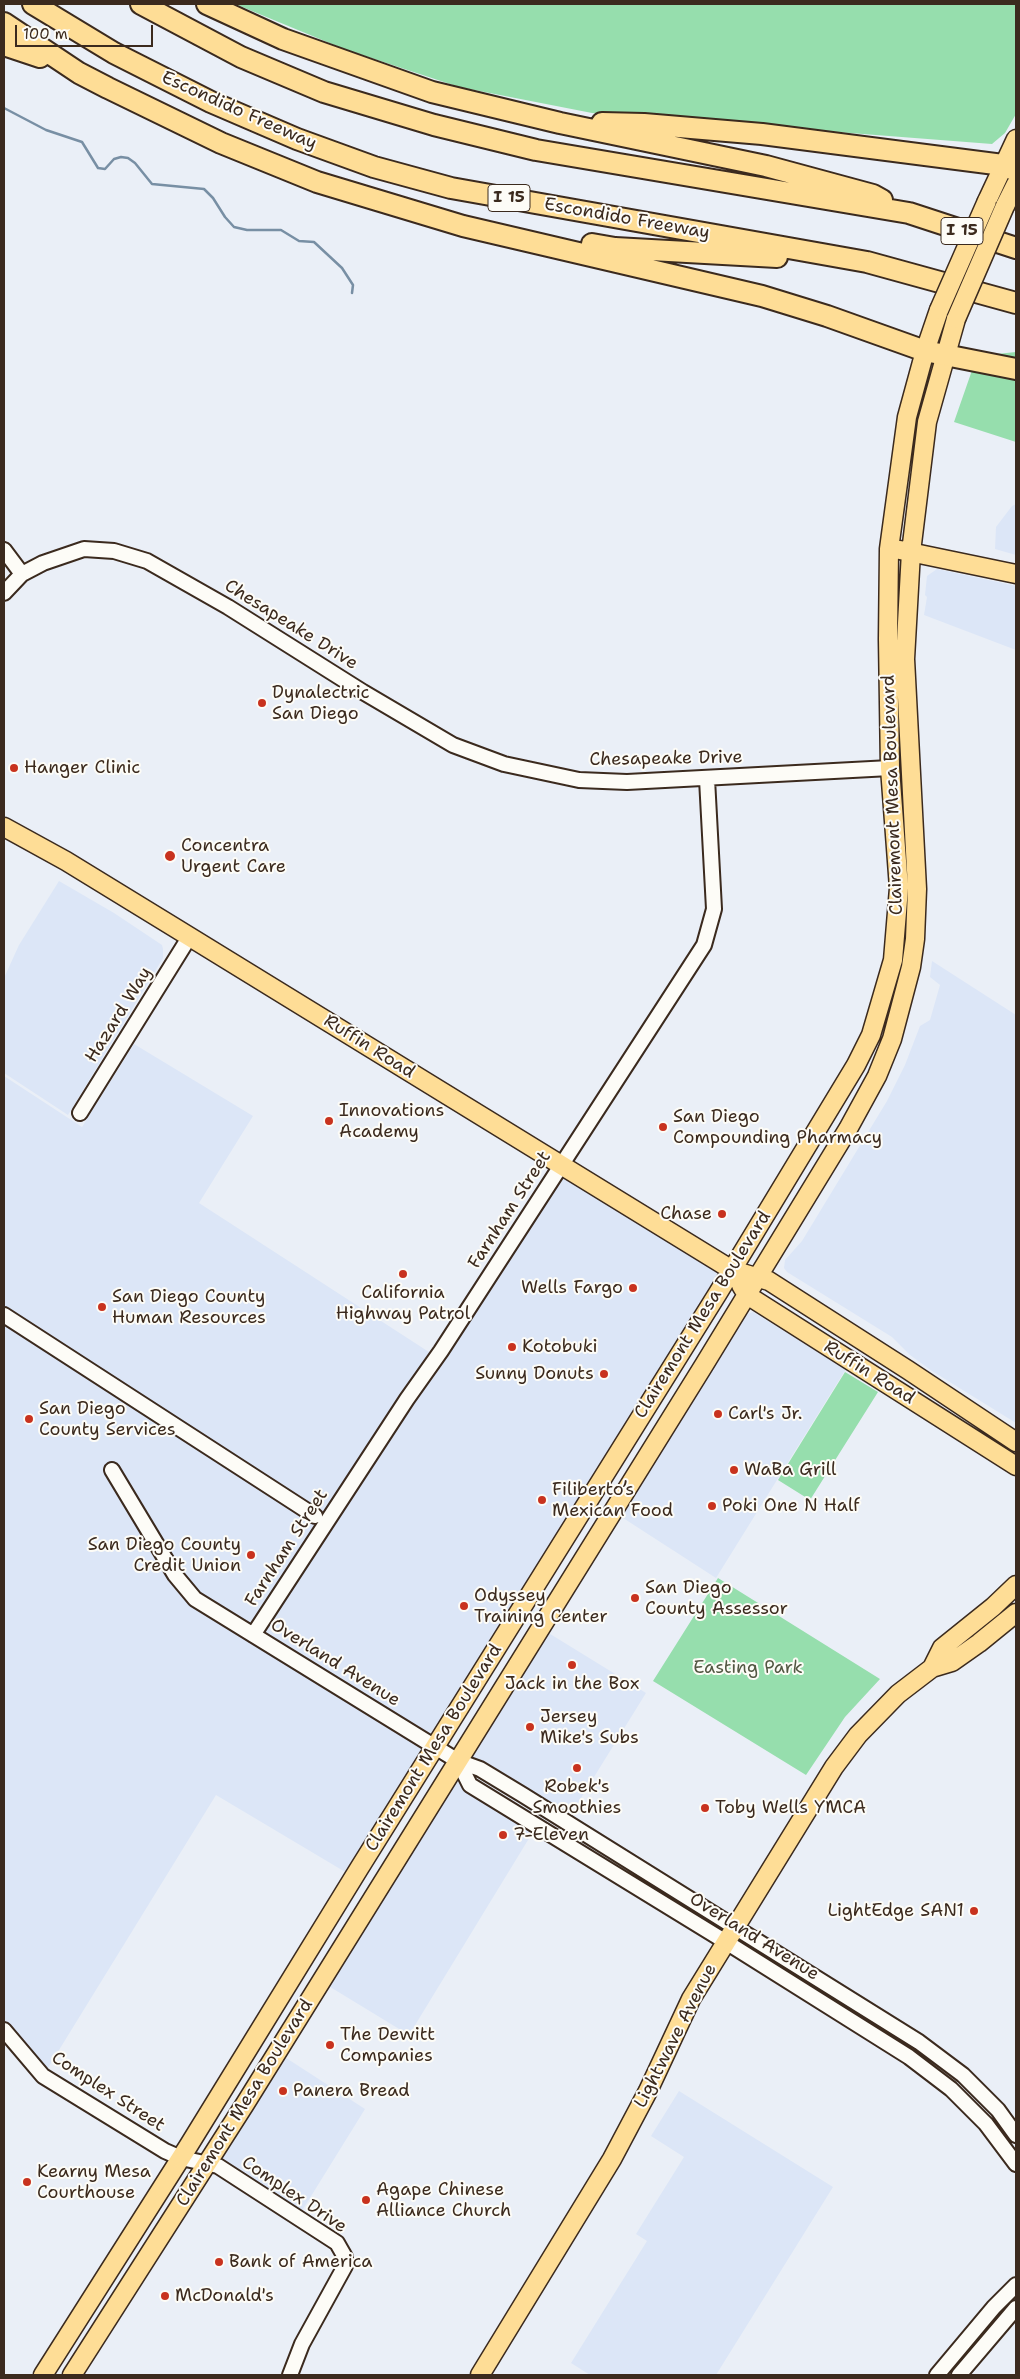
<!DOCTYPE html>
<meta charset="utf-8">
<style>
body{margin:0}
#map{position:relative;width:1020px;height:2379px;overflow:hidden;background:#eaeff7;font-family:"Shantell Sans",sans-serif}
canvas{display:block}
.frame{position:absolute;inset:0;border:5px solid #3b2a1e;pointer-events:none}
.scale{position:absolute;left:15px;top:25px;width:138px;height:22px;box-sizing:border-box;border:2px solid #3b2a1e;border-top:0;padding-left:6px;font-size:15px;line-height:18px;white-space:nowrap;color:#3b2a1e;-webkit-text-stroke:4px #fdfcf7;paint-order:stroke}
</style>
<div id="map">
<canvas width="1020" height="2379"></canvas>
<div class="frame"></div>
<div class="scale">100 m</div>
</div>
<script>
const g = document.querySelector('canvas').getContext('2d');
g.lineJoin = 'round';
function fillPath(path, color) { g.fillStyle = color; g.fill(path, 'evenodd'); }
const shape = rows => new Path2D(rows.map(r => 'M' + r).join(''));
function strokePath(path, color, width, dash) { g.strokeStyle = color; g.lineWidth = width; g.lineCap = dash ? 'butt' : 'round'; g.setLineDash(dash || []); g.stroke(path); }
function write(font, color, halo, rows, align = 'center') {
  g.font = font + ' "Shantell Sans",sans-serif'; g.lineWidth = 4; g.setLineDash([]); g.textBaseline = 'middle'; g.strokeStyle = halo; g.fillStyle = color; for (const [text, x, y, turn = 0] of rows) {
    g.save(); g.translate(x, y); g.rotate((+turn || 0) * Math.PI / 180); g.textAlign = isNaN(turn) ? turn : align; if (halo) g.strokeText(text, 0, 0); g.fillText(text, 0, 0); g.restore();
  }
}
fillPath(shape([
 [1016,504,1016,555,995,549,996,527,1012,506],
 [937,569,1016,586,1016,650,924,615,927,597,925,595,927,576],
 [59,881,114,913,162,945,163,949,163,958,68,1115,4,1073,4,978,19,945],
 [932,961,1016,1015,1016,1423,932,1371,910,1355,892,1337,787,1272,784,1268,785,1260,802,1241,887,1101,905,1065,920,1026,930,1020,940,985,930,977],
 [134,1044,253,1116,199,1203,432,1354,560,1172,724,1275,352,1876,216,1795,43,2076,4,2036,4,1076,82,1127],
 [753,1312,846,1369,716,1578,620,1516,745,1315],
 [542,1629,646,1693,568,1819,463,1757],
 [456,1768,539,1822,409,2035,322,1982],
 [280,2054,365,2109,300,2214,215,2158],
 [679,2091,833,2187,716,2375,590,2375,571,2363,647,2241,636,2234,684,2157,651,2136]
]), '#dce6f7');
fillPath(shape([
 [235,4,1016,4,1016,114,1005,133,992,144,592,113,459,87,344,49],
 [1016,352,1016,442,954,422,977,356],
 [845,1372,878,1392,810,1500,778,1480],
 [718,1578,880,1679,845,1717,806,1775,653,1681]
]), '#96dead');
strokePath(shape([
 [4,108,46,130,82,142,98,168,105,169,114,159,121,157,128,158,135,163,152,184,204,189,213,198,225,217,234,227,247,230,281,230,299,241,314,242,342,268,353,285,352,293]
]), '#788fa4', 2.5);
const minor = shape([
 [4,550,22,574],
 [4,593,22,574,43,563,84,549,114,551,147,561,228,607,363,692,453,745,504,764,579,780,627,782,890,768],
 [80,1113,190,936],
 [4,1315,315,1516],
 [112,1470,175,1575,195,1599,458,1761,480,1769,523,1795,919,2042,963,2075,998,2110,1016,2135],
 [253,1635,407,1399,441,1351,704,945,714,909,707,779],
 [458,1761,470,1785,726,1942,909,2057,951,2089,986,2124,1016,2164],
 [4,2030,43,2076,165,2151,181,2158,218,2166,337,2243,345,2257,345,2266,302,2344,290,2375],
 [937,2375,994,2307,1016,2285],
 [959,2375,1016,2308]
]);
const major = shape([
 [987,201,1016,139],
 [1005,206,1016,184],
 [900,550,1016,574],
 [4,827,66,861,177,929,732,1270,769,1281,908,1370,1016,1442],
 [741,1285,747,1295,1016,1466],
 [932,1668,942,1648,993,1607,1016,1585],
 [43,2375,189,2145,360,1867,718,1293,856,1065,871,1035,893,960,899,888,890,768,888,639,889,549,907,417,925,351,939,310],
 [72,2375,245,2104,704,1365,848,1129,877,1076,892,1039,911,967,915,939,917,889,905,659,911,552,927,422,956,319],
 [480,2375,612,2159,648,2091,691,1999,834,1767,858,1735,898,1694,932,1668,952,1662,979,1643,1016,1613]
]);
const highway = shape([
 [33,4,114,53,211,102,297,139,374,167,451,188,867,262,1016,303],
 [141,4,241,57,324,92,434,125,536,150,909,213,1016,248],
 [207,4,283,39,432,92,560,123,766,166,873,195,882,200],
 [4,23,79,73,108,88,221,143,317,182,463,226,762,296,827,316,925,351,1016,369],
 [4,45,40,57],
 [602,123,644,124,762,134,1003,165,1016,171],
 [592,244,615,248,777,257]
]);
strokePath(minor, '#3b2a1e', 18);
strokePath(major, '#3b2a1e', 21);
strokePath(highway, '#3b2a1e', 24);
strokePath(minor, '#fdfcf7', 14);
strokePath(major, '#fedd96', 18);
strokePath(highway, '#fedd96', 20);
const majorBridge = shape([
 [939,310,987,201],
 [956,319,1005,206]
]);
strokePath(majorBridge, '#3b2a1e', 21, []);
strokePath(majorBridge, '#fedd96', 18);
for (const [x, y, r, color] of [
 [262,703,5,"#c8321e"],
 [14,768,5,"#c8321e"],
 [170,856,6,"#c8321e"],
 [329,1121,5,"#c8321e"],
 [663,1127,5,"#c8321e"],
 [722,1214,5,"#c8321e"],
 [403,1274,5,"#c8321e"],
 [633,1288,5,"#c8321e"],
 [102,1307,5,"#c8321e"],
 [512,1347,5,"#c8321e"],
 [604,1374,5,"#c8321e"],
 [718,1414,5,"#c8321e"],
 [29,1419,5,"#c8321e"],
 [734,1470,5,"#c8321e"],
 [542,1500,5,"#c8321e"],
 [712,1506,5,"#c8321e"],
 [251,1555,5,"#c8321e"],
 [635,1598,5,"#c8321e"],
 [464,1606,5,"#c8321e"],
 [572,1665,5,"#c8321e"],
 [530,1727,5,"#c8321e"],
 [577,1768,5,"#c8321e"],
 [705,1808,5,"#c8321e"],
 [503,1835,5,"#c8321e"],
 [974,1911,5,"#c8321e"],
 [330,2045,5,"#c8321e"],
 [283,2091,5,"#c8321e"],
 [27,2182,5,"#c8321e"],
 [366,2200,5,"#c8321e"],
 [219,2262,5,"#c8321e"],
 [165,2296,5,"#c8321e"]
]) { const dot = new Path2D(); dot.arc(x, y, r, 0, 2 * Math.PI); g.fillStyle = color; g.fill(dot); strokePath(dot, '#fdfcf7', 2); }
for (const [x, y, w] of [
 [509,198,42],
 [962,231,42]
]) { const box = new Path2D(); box.roundRect(x - w / 2, y - 13.5, w, 27, 4); g.fillStyle = '#fdfcf7'; g.fill(box); strokePath(box, '#3b2a1e', 1); }
write('bold 16px', '#3b2a1e', null, [
 ["I 15",509,198],
 ["I 15",962,231]
]);
write('18px', '#3b2a1e', '#fdfcf7', [
 ["Escondido Freeway",239,111,24],
 ["Escondido Freeway",627,219,10],
 ["Chesapeake Drive",291,625,32],
 ["Chesapeake Drive",666,759,-1],
 ["Clairemont Mesa Boulevard",893,795,-92],
 ["Hazard Way",119,1015,-58],
 ["Ruffin Road",369,1047,32],
 ["Farnham Street",510,1210,-57],
 ["Clairemont Mesa Boulevard",703,1315,-58],
 ["Ruffin Road",869,1373,32],
 ["Farnham Street",287,1548,-57],
 ["Overland Avenue",335,1663,32],
 ["Clairemont Mesa Boulevard",434,1748,-58],
 ["Overland Avenue",754,1937,32],
 ["Lightwave Avenue",676,2036,-63],
 ["Complex Street",108,2092,33],
 ["Clairemont Mesa Boulevard",245,2103,-58],
 ["Complex Drive",294,2195,34]
]);
write('18px', '#3b2a1e', '#fdfcf7', [
 ["Dynalectric",272,693],
 ["San Diego",272,714],
 ["Hanger Clinic",24,768],
 ["Concentra",181,846],
 ["Urgent Care",181,867],
 ["Innovations",339,1111],
 ["Academy",339,1132],
 ["San Diego",673,1117],
 ["Compounding Pharmacy",673,1138],
 ["Chase",712,1214,"right"],
 ["Wells Fargo",623,1288,"right"],
 ["California",403,1293,"center"],
 ["Highway Patrol",403,1314,"center"],
 ["San Diego County",112,1297],
 ["Human Resources",112,1318],
 ["Kotobuki",522,1347],
 ["Sunny Donuts",594,1374,"right"],
 ["San Diego",39,1409],
 ["County Services",39,1430],
 ["Carl's Jr.",728,1414],
 ["WaBa Grill",744,1470],
 ["Filiberto’s",552,1490],
 ["Mexican Food",552,1511],
 ["Poki One N Half",722,1506],
 ["San Diego County",241,1545,"right"],
 ["Credit Union",241,1566,"right"],
 ["San Diego",645,1588],
 ["County Assessor",645,1609],
 ["Odyssey",474,1596],
 ["Training Center",474,1617],
 ["Jack in the Box",572,1684,"center"],
 ["Jersey",540,1717],
 ["Mike's Subs",540,1738],
 ["Robek's",577,1787,"center"],
 ["Smoothies",577,1808,"center"],
 ["Toby Wells YMCA",715,1808],
 ["7-Eleven",513,1835],
 ["LightEdge SAN1",964,1911,"right"],
 ["The Dewitt",340,2035],
 ["Companies",340,2056],
 ["Panera Bread",293,2091],
 ["Kearny Mesa",37,2172],
 ["Courthouse",37,2193],
 ["Agape Chinese",376,2190],
 ["Alliance Church",376,2211],
 ["Bank of America",229,2262],
 ["McDonald's",175,2296]
], 'left');
write('18px', '#525742', '#fdfcf7', [
 ["Easting Park",748,1668]
]);
</script>
